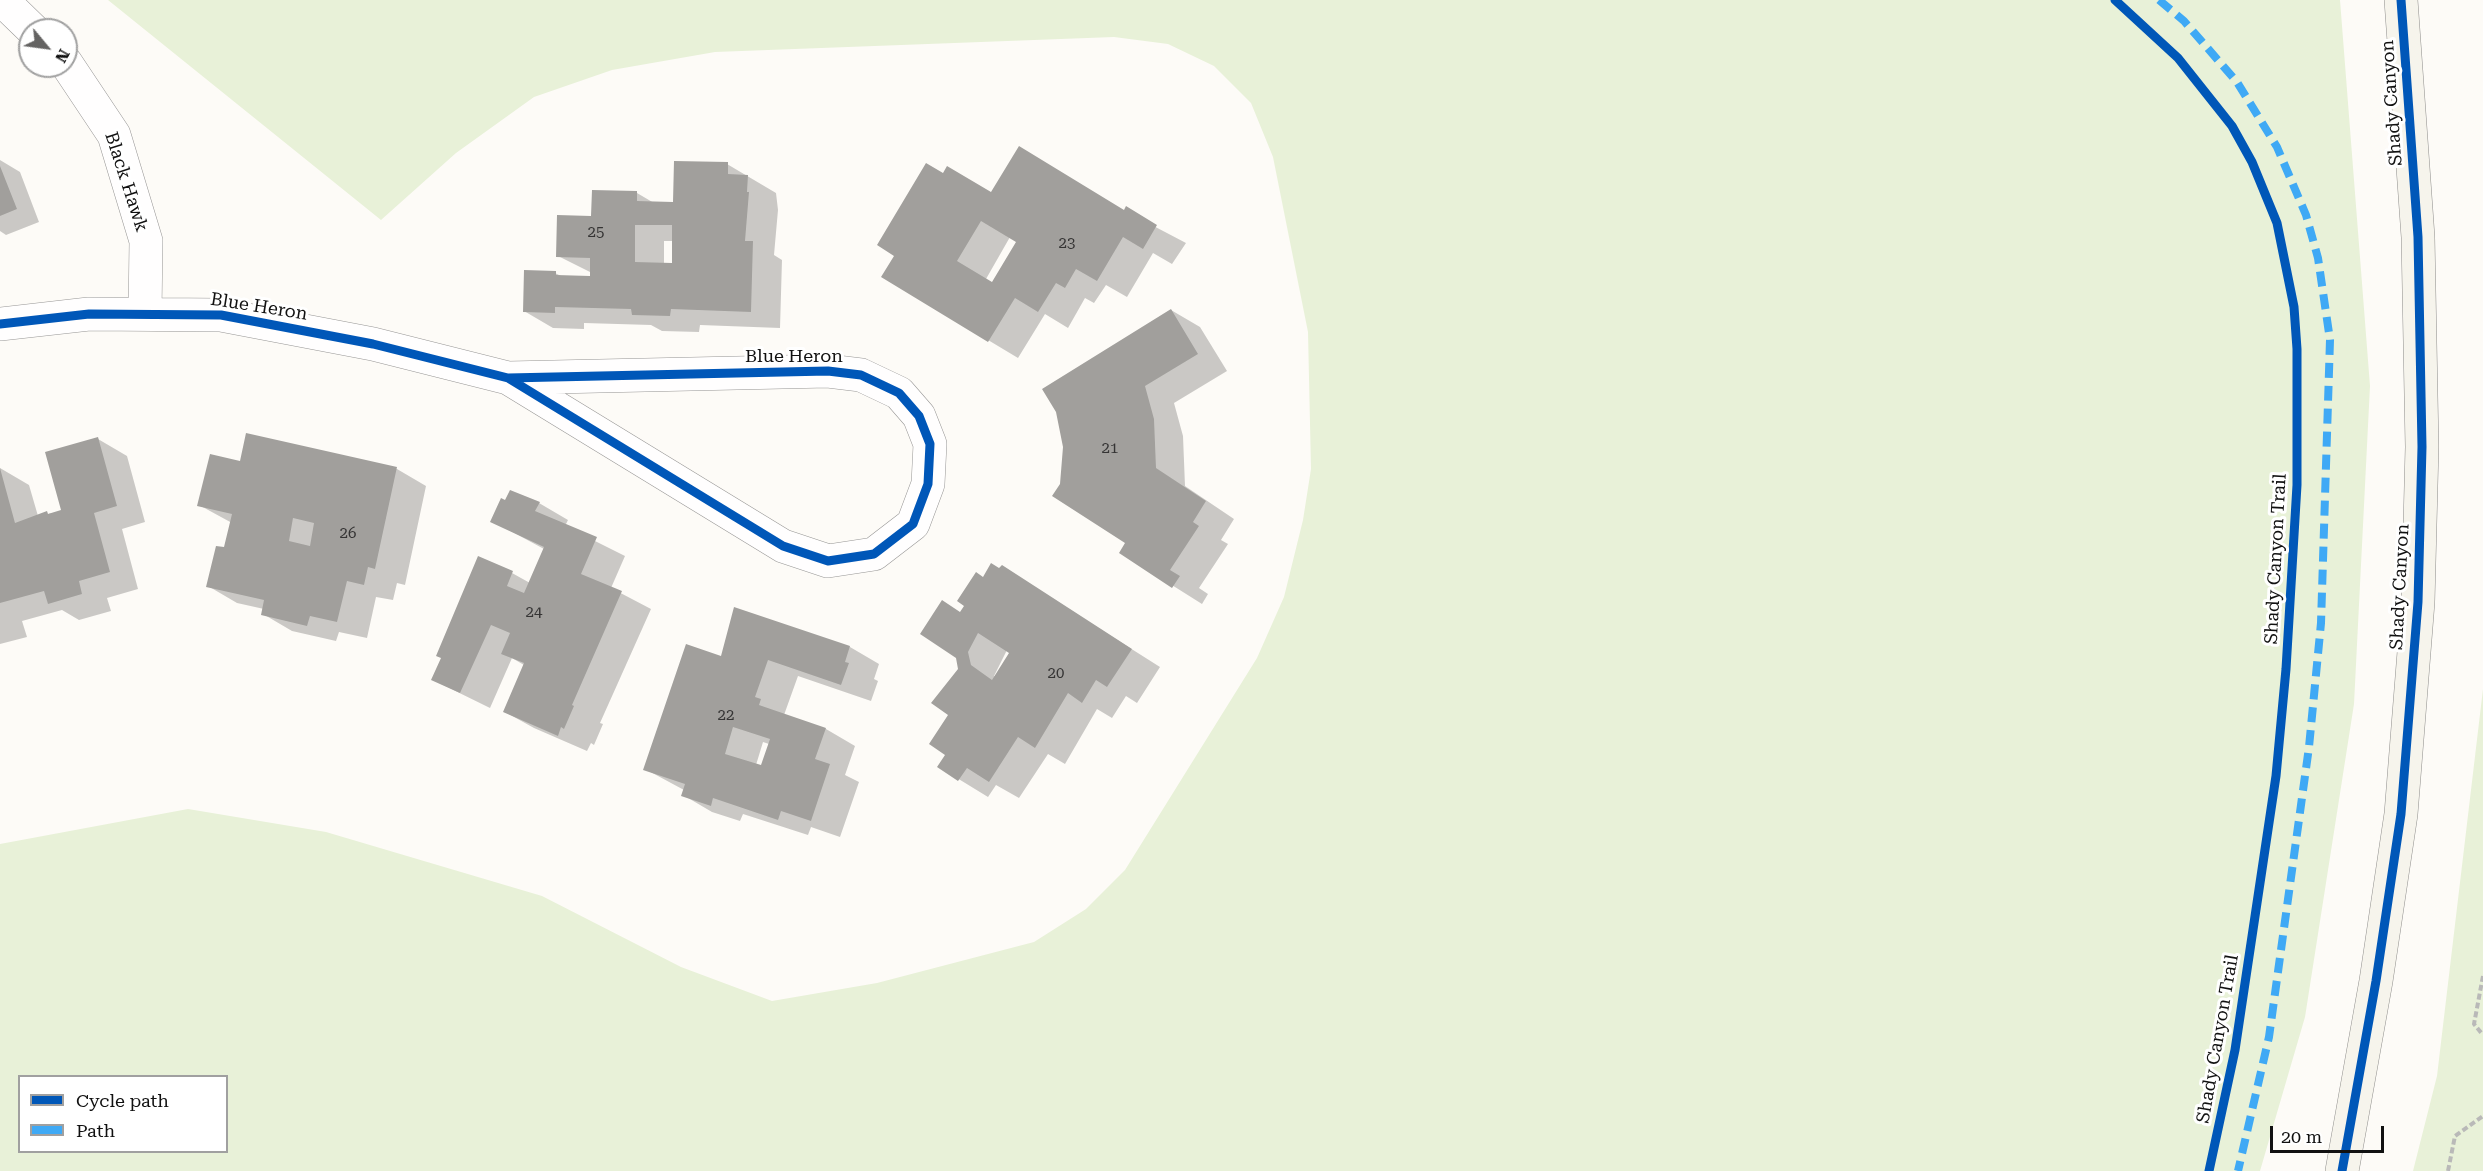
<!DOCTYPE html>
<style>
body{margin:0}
#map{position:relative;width:2483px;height:1171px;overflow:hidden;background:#fdfbf7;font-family:"Roboto Serif",serif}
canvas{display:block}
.legend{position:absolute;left:18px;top:1075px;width:210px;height:78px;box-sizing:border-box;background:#fff;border:2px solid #a0a0a0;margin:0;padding:8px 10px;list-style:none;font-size:18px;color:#111}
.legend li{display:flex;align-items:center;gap:12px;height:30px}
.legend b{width:30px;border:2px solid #a0a0a0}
.north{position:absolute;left:18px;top:18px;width:60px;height:60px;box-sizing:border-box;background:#fff;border:2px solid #a0a0a0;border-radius:50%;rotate:119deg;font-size:16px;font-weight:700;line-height:24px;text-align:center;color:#111}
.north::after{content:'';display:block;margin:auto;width:21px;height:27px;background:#646362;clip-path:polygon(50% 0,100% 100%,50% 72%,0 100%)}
.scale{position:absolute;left:2270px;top:1126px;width:114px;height:27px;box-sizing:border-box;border:3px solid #111;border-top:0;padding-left:8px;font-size:18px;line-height:21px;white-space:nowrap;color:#111;-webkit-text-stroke:4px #fff;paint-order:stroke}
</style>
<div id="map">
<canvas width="2483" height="1171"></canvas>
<ul class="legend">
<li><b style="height:8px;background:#0057b8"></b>Cycle path</li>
<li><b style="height:8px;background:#3fa9f5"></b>Path</li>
</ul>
<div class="north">N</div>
<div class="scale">20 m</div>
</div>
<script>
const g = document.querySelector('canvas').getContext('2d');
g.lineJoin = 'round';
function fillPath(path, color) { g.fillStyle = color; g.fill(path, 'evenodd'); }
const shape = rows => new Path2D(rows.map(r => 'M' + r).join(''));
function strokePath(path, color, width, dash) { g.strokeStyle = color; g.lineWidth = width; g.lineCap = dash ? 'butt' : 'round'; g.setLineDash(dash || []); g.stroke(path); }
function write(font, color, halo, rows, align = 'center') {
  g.font = font + ' "Roboto Serif",serif'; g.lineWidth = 6; g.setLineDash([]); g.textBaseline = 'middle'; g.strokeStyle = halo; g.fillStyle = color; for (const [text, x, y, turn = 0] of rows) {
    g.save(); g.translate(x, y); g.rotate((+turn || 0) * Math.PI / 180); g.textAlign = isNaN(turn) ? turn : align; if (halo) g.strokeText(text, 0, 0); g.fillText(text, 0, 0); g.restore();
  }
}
fillPath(shape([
 [108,0,2340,0,2370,386,2354,704,2305,1017,2260,1171,0,1171,0,844,188,809,326,832,542,896,681,967,772,1001,877,983,1034,942,1086,909,1125,870,1257,658,1284,597,1303,520,1311,469,1308,332,1273,157,1251,103,1214,66,1168,44,1114,37,715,52,612,70,534,97,456,153,381,220],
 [20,1076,226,1076,226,1152,20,1152],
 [2483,689,2483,1171,2413,1171,2437,1076]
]), '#e8f1d8');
fillPath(shape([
 [0,160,20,172,39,222,6,235,0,231],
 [727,164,776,193,778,210,774,255,782,260,780,328,700,325,699,332,662,331,651,325,584,323,584,329,553,328,524,311,555,273,563,277,591,278,592,273,558,256,592,217,637,193,654,203,675,204],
 [664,241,673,241,673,264,664,264],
 [942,174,991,194,1125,211,1186,243,1172,264,1153,253,1127,297,1106,285,1094,303,1085,298,1068,328,1045,314,1018,358,883,277],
 [1010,237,1018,242,993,284,986,279],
 [1171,310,1200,327,1227,371,1174,403,1183,436,1185,486,1234,519,1221,540,1228,544,1199,588,1208,594,1202,604,1121,553,1127,543,1054,495],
 [98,439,127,456,145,522,122,529,138,589,107,598,111,611,79,620,62,610,22,621,27,637,0,644,0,468,29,485,38,516,63,511],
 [241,463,397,469,426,486,405,585,397,583,393,600,376,597,367,638,339,632,336,641,292,631,263,614,264,609,237,603,208,586,225,549,232,523,199,505],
 [539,503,568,520,565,526,625,556,611,588,651,609,600,723,603,724,594,745,591,743,587,751,534,728,505,712,524,665,512,658,490,708,433,680,512,573,530,583,544,549,492,521],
 [1002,567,1160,667,1137,703,1126,696,1112,718,1097,709,1065,764,1048,754,1019,798,996,785,988,797,939,767,947,754,960,669,961,613,983,578],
 [1007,650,1011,653,996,677,994,676],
 [850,647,879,664,874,679,878,681,871,701,798,676,784,715,826,729,855,746,845,775,859,782,840,837,811,827,808,835,743,814,740,821,712,812,683,795,684,790,645,769,722,658],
 [763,742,769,744,762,767,756,765]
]), '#0003');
fillPath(shape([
 [1019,146,1124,210,1126,206,1157,225,1143,249,1123,237,1097,281,1076,269,1065,288,1056,283,1038,312,1015,298,988,342,881,277,894,256,877,245,926,163,943,173,947,166,991,192],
 [981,221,1016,242,992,282,957,261],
 [674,161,728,162,728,174,748,175,747,192,749,192,745,241,753,241,751,312,671,309,670,316,632,315,631,309,555,307,555,313,523,312,524,270,556,271,556,275,590,276,590,258,556,257,557,215,591,216,592,190,637,191,637,201,673,202],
 [635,225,672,225,672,263,635,262],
 [0,166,17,209,0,216],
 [1171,309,1198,354,1145,386,1154,419,1156,468,1206,501,1193,522,1199,526,1170,570,1180,576,1172,588,1119,553,1125,543,1052,496,1060,484,1063,447,1056,412,1042,389],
 [246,433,397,467,375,569,368,567,364,585,347,581,337,622,310,616,307,626,261,615,264,600,206,587,216,546,224,547,232,514,197,506,210,454,240,461],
 [293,518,314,523,310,546,289,541],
 [98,437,117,506,94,513,110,572,79,581,82,594,48,604,44,591,0,603,0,468,15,523,47,511,48,514,61,510,45,452],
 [510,490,540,502,535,511,597,537,581,574,622,591,572,705,574,706,564,729,561,727,558,736,503,712,524,663,501,654,510,633,491,625,460,693,431,680,441,658,436,656,478,556,513,571,507,586,524,593,544,547,490,522,501,498,505,500],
 [991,563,999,568,1002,565,1132,649,1107,687,1096,680,1082,703,1068,693,1035,748,1018,737,989,782,967,768,958,781,937,767,945,755,929,744,948,715,931,703,958,669,956,658,920,634,942,600,960,612,964,606,957,601,976,572,983,577],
 [978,633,1009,653,992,680,971,665,968,652],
 [734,607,850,646,845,662,849,663,841,685,768,660,755,697,761,699,759,705,826,728,815,759,830,764,811,821,781,811,778,820,713,798,711,806,681,796,685,784,643,770,686,644,721,656],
 [733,727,770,739,761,765,725,754]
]), '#a19f9c');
const street = shape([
 [2,0,33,30],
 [66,63,114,135,146,241,145,314],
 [0,324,89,314,221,315,373,344,508,378,828,371,861,375,899,393,919,416,930,444,928,484,913,524,874,554,828,561,783,546,508,378]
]);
const secondary = shape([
 [2342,1171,2376,981,2401,814,2418,602,2422,447,2418,237,2401,0]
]);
strokePath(street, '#979695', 34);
strokePath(secondary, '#8e8d8b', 34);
strokePath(shape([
 [2483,976,2474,1024,2483,1035],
 [2448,1171,2455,1136,2483,1116]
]), '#b9b9b8', 4, [6, 3]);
strokePath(street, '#fffefe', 33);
strokePath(secondary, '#f6f4ec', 33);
strokePath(shape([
 [2159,0,2184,21,2237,82,2277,147,2306,215,2318,258,2330,340,2321,623,2309,747,2269,1037,2238,1171]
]), '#3fa9f5', 8, [15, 8]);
strokePath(shape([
 [2115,0,2178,58,2232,126,2252,162,2277,223,2294,307,2297,349,2297,485,2286,669,2276,776,2235,1050,2209,1171],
 [0,324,89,314,221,315,373,344,508,378,828,371,861,375,899,393,919,416,930,444,928,484,913,524,874,554,828,561,783,546,508,378],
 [2342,1171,2376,981,2401,814,2418,602,2422,447,2418,237,2401,0]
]), '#0057b8', 9);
write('15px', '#353434', null, [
 ["25",596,233],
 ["23",1067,244],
 ["21",1110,449],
 ["26",348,534],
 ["24",534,613],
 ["20",1056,674],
 ["22",726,716]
]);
write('18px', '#111', '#fff', [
 ["Shady Canyon",2392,103,-94],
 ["Black Hawk",126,182,72],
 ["Blue Heron",259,307,9],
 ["Blue Heron",794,357],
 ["Shady Canyon Trail",2276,559,-87],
 ["Shady Canyon",2400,587,-87],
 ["Shady Canyon Trail",2218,1039,-80]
]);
</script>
